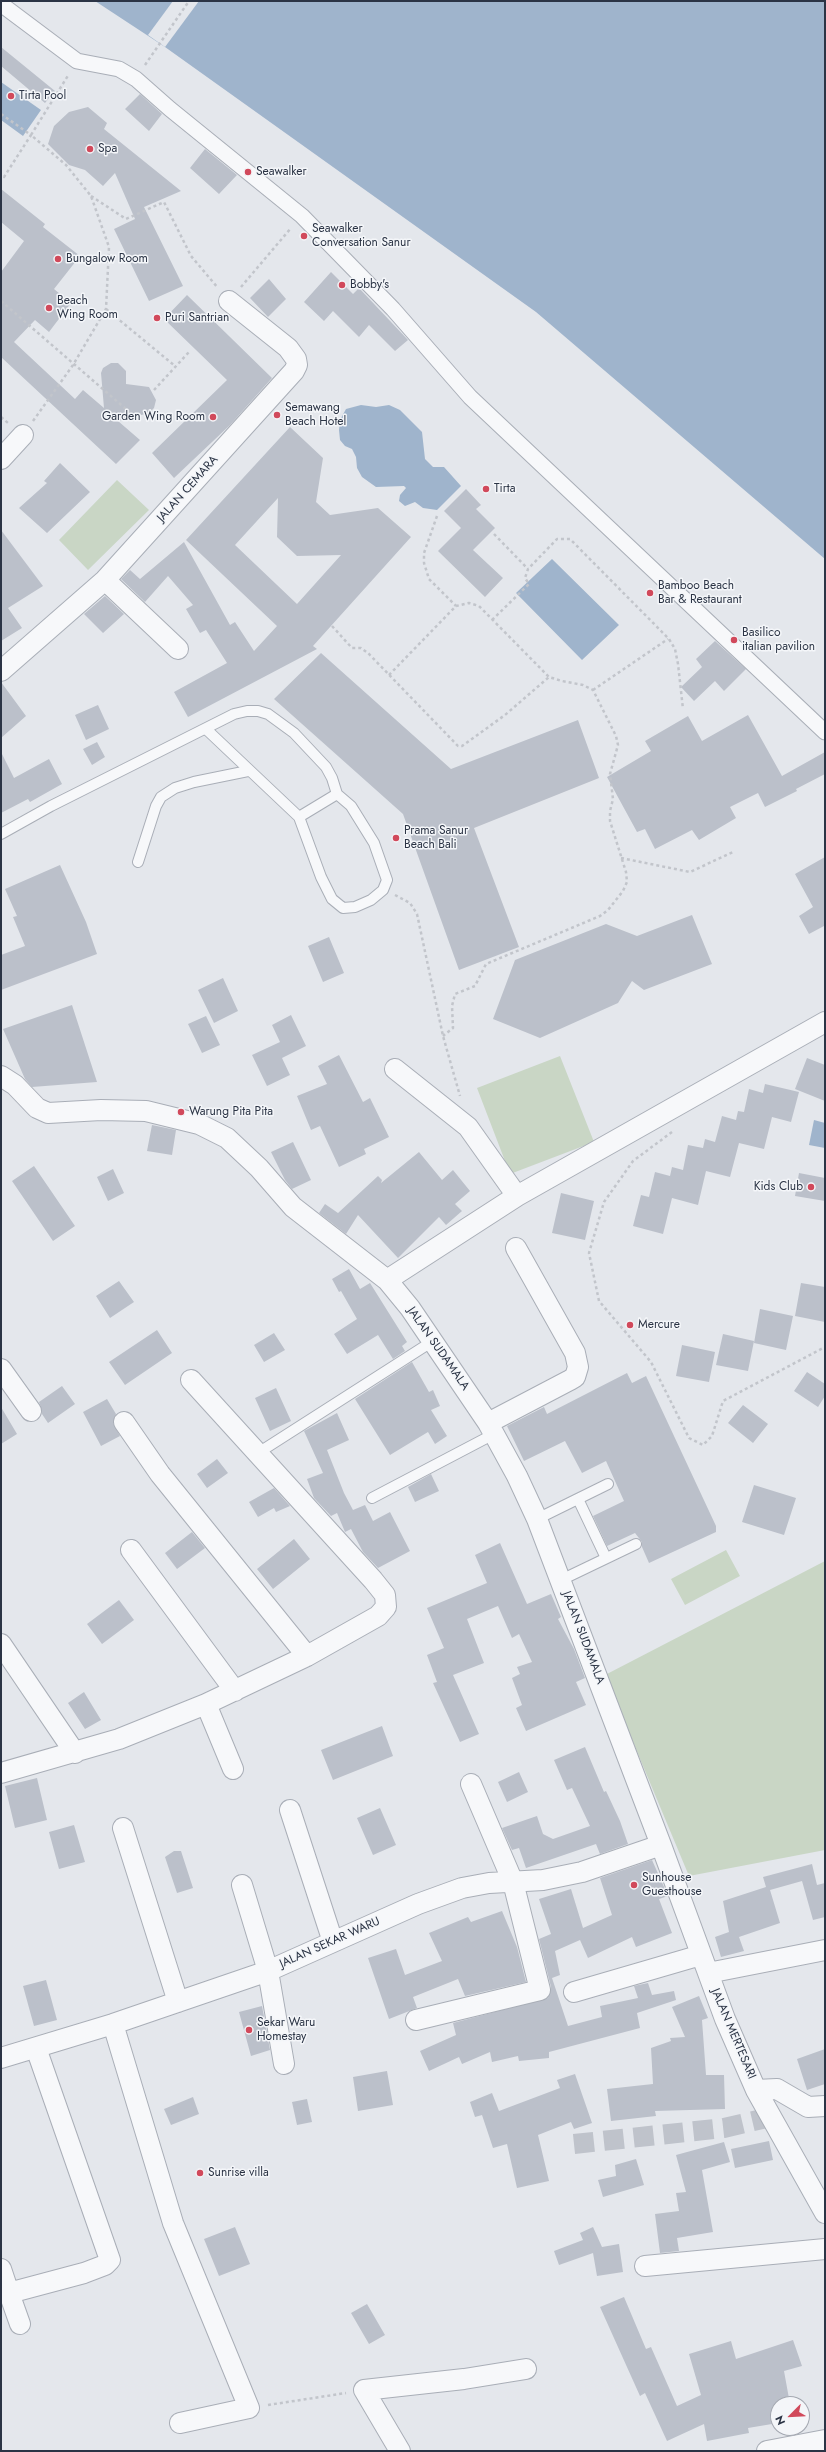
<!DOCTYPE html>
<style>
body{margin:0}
#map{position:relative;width:826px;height:2452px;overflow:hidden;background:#e4e7ec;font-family:Jost,sans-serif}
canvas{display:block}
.frame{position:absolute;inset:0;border:2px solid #2b3445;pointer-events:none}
.north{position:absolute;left:770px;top:2396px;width:40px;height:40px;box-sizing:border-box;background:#f4f6f9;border:1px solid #a4a8b1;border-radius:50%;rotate:246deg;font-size:11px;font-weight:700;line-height:16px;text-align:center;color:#2b3445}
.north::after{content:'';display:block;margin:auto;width:14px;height:18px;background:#d1495b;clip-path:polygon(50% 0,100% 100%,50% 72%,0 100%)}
</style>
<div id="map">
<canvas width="826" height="2452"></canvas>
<div class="frame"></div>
<div class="north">N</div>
</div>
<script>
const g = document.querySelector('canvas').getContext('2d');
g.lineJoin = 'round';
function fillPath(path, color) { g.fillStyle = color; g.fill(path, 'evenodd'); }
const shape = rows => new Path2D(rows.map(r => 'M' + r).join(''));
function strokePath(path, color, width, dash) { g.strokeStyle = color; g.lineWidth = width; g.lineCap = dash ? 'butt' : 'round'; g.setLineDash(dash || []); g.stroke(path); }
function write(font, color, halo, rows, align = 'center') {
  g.font = font + ' Jost,sans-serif'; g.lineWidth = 3; g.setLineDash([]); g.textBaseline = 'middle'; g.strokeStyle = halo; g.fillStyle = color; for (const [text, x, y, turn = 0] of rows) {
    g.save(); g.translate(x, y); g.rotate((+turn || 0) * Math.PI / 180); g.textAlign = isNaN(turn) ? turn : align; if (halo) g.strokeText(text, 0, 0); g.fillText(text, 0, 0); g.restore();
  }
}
fillPath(shape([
 [117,480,149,510,88,570,59,540],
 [560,1056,594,1142,510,1174,477,1088],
 [726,1550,740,1576,685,1605,671,1579],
 [825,1561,825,1850,689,1876,605,1675]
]), '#c9d6c5');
fillPath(shape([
 [95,1,825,1,825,559,536,312,165,47],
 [1,82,41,110,23,136,1,120],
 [361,405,376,407,389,405,400,410,422,432,425,459,433,467,444,467,461,486,437,510,423,508,415,502,405,506,399,501,400,495,406,488,404,486,376,487,362,477,357,468,356,457,352,449,345,446,340,440,339,430,340,420,346,409],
 [552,559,619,625,582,660,516,593],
 [814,1120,825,1123,825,1148,809,1145]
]), '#9fb4cc');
fillPath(shape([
 [173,1,199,1,165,47,148,35]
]), '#e4e7ec');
fillPath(shape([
 [1,47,55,91,45,103,1,66],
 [140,94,162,114,149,131,125,109],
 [88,107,107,123,104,129,181,191,144,207,183,286,149,301,114,229,135,219,115,173,103,186,85,170,69,165,48,144,54,126,69,112],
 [205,149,237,175,219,194,190,168],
 [1,189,45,224,43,227,80,256,54,289,71,303,49,332,35,320,14,342,75,399,83,390,104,408,101,373,103,368,111,363,118,363,126,371,126,384,149,387,156,400,154,408,149,413,118,421,140,440,116,464,1,357,1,272,24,241,1,222],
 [331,272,353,294,359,288,408,340,395,351,369,325,359,337,333,311,324,321,304,302],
 [269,279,286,299,268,317,250,298],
 [187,295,272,378,230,425,174,478,152,453,227,380,164,319],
 [290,427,323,458,316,502,330,515,378,508,411,537,313,646,317,649,188,717,174,692,227,663,206,630,200,633,186,609,193,605,168,576,145,602,121,579,130,570,140,579,184,542,230,625,235,622,254,651,277,626,186,540],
 [278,498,277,537,297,556,341,555,297,604,235,545],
 [60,463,90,492,47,533,19,508,47,483,44,481],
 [466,489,481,505,476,509,495,528,473,550,503,578,485,597,438,551,461,528,444,511],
 [1,530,43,586,8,608,22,628,1,641],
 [105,596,124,614,103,633,84,614],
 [715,641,746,669,724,691,715,681,694,701,681,687,702,667,696,659],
 [321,653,451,769,578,720,599,778,474,828,519,947,459,970,403,814,274,699],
 [1,682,26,716,1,738],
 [98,705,109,729,86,740,75,715],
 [748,715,782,776,825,752,825,774,796,789,797,791,765,807,758,793,730,807,736,818,699,840,692,830,655,849,645,829,637,832,607,777,651,751,645,741,688,716,702,741],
 [97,742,105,757,92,765,83,749],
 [1,752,14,778,49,759,62,784,30,802,28,799,1,813],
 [825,857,825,927,824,926,809,934,799,916,813,907,795,874],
 [60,865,86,922,97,954,1,990,1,955,25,946,13,917,17,916,5,889],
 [692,915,712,964,644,990,632,981,618,1003,540,1038,493,1019,515,960,606,924,637,936],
 [329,937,344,973,323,982,308,946],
 [223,978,238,1011,214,1023,198,990],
 [72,1005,97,1082,32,1087,25,1079,3,1029],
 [291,1015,306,1046,282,1058,290,1075,267,1086,252,1055,280,1042,272,1025],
 [206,1016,220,1045,202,1053,188,1024],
 [339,1055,363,1102,370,1098,389,1137,364,1149,366,1154,339,1167,320,1126,311,1130,297,1096,327,1084,318,1066],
 [807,1058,825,1065,825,1101,795,1089],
 [765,1084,799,1092,791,1122,772,1117,764,1149,739,1143,730,1177,706,1171,698,1205,672,1198,663,1234,633,1226,641,1195,649,1197,655,1172,670,1176,672,1167,683,1170,688,1145,703,1148,705,1139,715,1142,722,1116,736,1120,738,1111,744,1112,749,1089,763,1093],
 [152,1125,176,1130,172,1155,147,1151],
 [293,1142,311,1180,292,1189,285,1180,271,1152],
 [419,1152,442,1180,453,1170,470,1191,455,1204,462,1211,446,1225,439,1217,398,1258,358,1215,346,1234,319,1213,325,1204,338,1213,378,1176,382,1180,381,1183],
 [34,1166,75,1226,53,1241,12,1181],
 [113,1169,124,1193,108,1201,97,1177],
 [799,1173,825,1178,825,1201,795,1196],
 [561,1193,594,1201,585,1240,552,1233],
 [349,1269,360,1289,370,1283,407,1342,402,1346,405,1351,393,1359,378,1335,347,1354,334,1334,357,1319,341,1291,339,1292,332,1279],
 [119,1281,134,1302,110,1318,96,1296],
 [801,1283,825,1287,825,1322,795,1316],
 [760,1309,793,1316,786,1350,754,1343],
 [157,1330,172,1353,125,1385,109,1362],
 [274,1333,285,1350,264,1362,254,1345],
 [723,1334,754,1341,748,1371,716,1365],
 [682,1345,715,1352,709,1382,676,1376],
 [412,1362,429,1392,433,1390,440,1406,431,1410,447,1436,435,1444,428,1432,390,1455,355,1399],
 [807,1372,825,1384,825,1396,818,1407,794,1391],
 [627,1373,632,1383,646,1376,716,1526,716,1532,649,1563,642,1547,642,1542,635,1533,607,1546,593,1516,624,1501,606,1461,582,1473,565,1441,524,1461,507,1426,544,1407,547,1414],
 [62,1386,75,1404,48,1423,42,1414,42,1410,39,1402],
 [276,1388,291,1421,270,1431,255,1398],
 [107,1399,116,1414,113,1423,120,1436,101,1446,83,1412],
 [743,1405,768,1424,753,1443,728,1423],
 [1,1407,17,1434,1,1444],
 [337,1413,349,1440,327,1450,344,1493,353,1510,365,1505,373,1521,390,1512,410,1551,378,1568,363,1552,351,1529,345,1532,337,1513,331,1516,314,1498,307,1479,323,1473,304,1431],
 [217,1459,228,1473,207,1488,197,1474],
 [431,1474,439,1491,415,1502,408,1487],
 [754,1485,796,1498,784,1535,742,1522],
 [274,1488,290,1506,276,1512,274,1508,258,1517,249,1502],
 [192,1532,205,1548,177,1569,165,1553],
 [294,1539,310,1559,273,1589,257,1569],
 [500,1543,527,1604,551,1594,561,1617,558,1619,574,1649,585,1678,576,1682,586,1705,526,1731,516,1708,522,1705,512,1678,520,1674,517,1667,532,1662,519,1634,512,1638,498,1606,467,1619,484,1663,453,1675,479,1734,460,1742,433,1683,437,1682,427,1655,444,1648,427,1608,487,1583,475,1555],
 [119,1600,134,1620,102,1644,87,1624],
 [84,1692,101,1720,85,1729,68,1703],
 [382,1726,393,1756,333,1780,321,1750],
 [585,1747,604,1792,606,1791,620,1821,628,1844,600,1854,596,1844,526,1868,519,1848,512,1850,502,1828,537,1816,543,1834,553,1839,590,1826,572,1788,567,1790,554,1760],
 [519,1772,528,1792,507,1802,498,1782],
 [37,1778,47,1820,15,1828,5,1786],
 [380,1808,396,1845,373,1855,357,1818],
 [74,1825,85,1862,59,1869,49,1832],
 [174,1851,181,1851,193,1888,177,1893,165,1857],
 [652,1860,668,1896,659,1899,672,1933,636,1947,632,1937,588,1958,580,1940,555,1951,560,1975,552,1978,568,2026,602,2017,600,2006,638,1998,634,1986,648,1983,652,1995,674,1991,676,2000,637,2013,640,2028,549,2052,549,2058,519,2061,518,2056,492,2062,490,2052,462,2064,459,2057,429,2071,420,2051,456,2035,453,2023,548,1998,551,1987,539,1939,551,1934,539,1899,571,1889,583,1928,612,1915,600,1878],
 [812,1864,817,1885,825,1883,825,1917,813,1920,802,1881,770,1890,780,1923,739,1937,744,1951,721,1957,715,1937,729,1932,723,1901,766,1887,763,1877],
 [502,1911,517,1947,526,1982,465,1996,458,1979,413,1997,417,2008,389,2019,368,1958,396,1949,405,1975,442,1961,429,1933,468,1917,471,1922],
 [46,1980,57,2020,34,2026,23,1986],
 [699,1996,708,2018,702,2020,706,2075,724,2075,725,2109,655,2111,656,2116,611,2121,607,2089,653,2084,651,2048,671,2041,670,2038,685,2037,672,2007],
 [262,2006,270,2050,251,2056,239,2012],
 [825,2049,825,2084,807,2090,797,2059],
 [387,2071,393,2105,358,2111,353,2077],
 [575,2074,592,2123,574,2129,571,2122,538,2135,549,2181,517,2188,507,2144,493,2148,482,2115,475,2117,470,2102,492,2093,499,2111,560,2088,557,2080],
 [193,2097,199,2114,171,2125,164,2109],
 [307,2099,312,2122,297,2125,292,2102],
 [769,2141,773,2160,735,2168,731,2149],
 [724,2142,730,2162,702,2170,713,2232,677,2238,679,2251,660,2253,655,2214,679,2211,676,2193,686,2192,676,2155],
 [636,2159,644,2185,603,2197,598,2180,616,2176,615,2165],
 [235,2227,250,2264,219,2276,204,2239],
 [593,2227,602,2247,619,2244,623,2272,597,2276,593,2253,559,2265,554,2251,583,2240,580,2233],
 [624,2297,646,2349,651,2347,677,2406,701,2395,689,2354,731,2341,736,2359,793,2340,802,2366,784,2371,790,2404,778,2404,778,2423,748,2428,749,2433,707,2441,704,2424,667,2441,645,2393,640,2396,600,2307],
 [367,2304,385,2335,369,2344,351,2313]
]), '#bbc0ca');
strokePath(shape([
 [574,2144,724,2128,771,2117]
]), '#bfc3cb', 20, [20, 10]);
const service = shape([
 [299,817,337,794],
 [1,834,51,806,234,714,247,711,258,711,268,714,294,733,326,767,332,778,337,794,351,806,374,843,387,880,383,890,371,900,355,907,343,908,332,899,321,877,299,817,206,729],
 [138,862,156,806,161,797,175,788,194,782,248,771],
 [258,1453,433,1341],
 [372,1498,494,1434],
 [578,1499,606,1558],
 [537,1519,608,1484],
 [561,1580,636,1544]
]);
const pedestrian = shape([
 [1,4,77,61,119,69,136,79,170,109,302,216,393,309,470,397,825,732]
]);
const minor = shape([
 [1,459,23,435],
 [105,580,178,649],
 [1,671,105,580,294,371,297,365,296,359,288,348,229,301],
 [395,1069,468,1127,517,1196],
 [1,1076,15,1085,37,1108,48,1113,101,1110,146,1111,199,1124,227,1138,259,1168,293,1207,387,1280,410,1308,488,1423,517,1476,537,1519,661,1845,725,2019,756,2090,825,2213],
 [387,1280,517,1196,825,1022],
 [1,1369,31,1411],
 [124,1422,160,1474,307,1656],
 [488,1423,570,1380,575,1377,578,1367,575,1353,516,1248],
 [131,1550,235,1691],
 [1,1644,75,1753],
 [206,1704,233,1769],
 [1,1773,119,1739,206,1704,307,1656,378,1616,386,1607,385,1595,373,1580,191,1380],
 [290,1810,333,1942],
 [123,1828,178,2002],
 [242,1885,268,1971,284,2064],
 [708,1973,825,1950],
 [574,1992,701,1955],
 [416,2020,540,1990,513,1882,471,1784],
 [113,2024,173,2223,249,2408,180,2423],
 [1,2058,113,2024,268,1971,418,1904,462,1888,489,1883,543,1880,582,1872,661,1845],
 [756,2090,777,2089,808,2107,825,2106],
 [645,2266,825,2249],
 [1,2269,9,2293,84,2273,105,2265,110,2260,36,2048],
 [9,2293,20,2324],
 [400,2451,364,2390,464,2379,526,2369],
 [767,2451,825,2440]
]);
strokePath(service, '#a9aeb7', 12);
strokePath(pedestrian, '#a9aeb7', 17);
strokePath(minor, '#a9aeb7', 22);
strokePath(shape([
 [145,65,189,1],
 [1,114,31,135,4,177,1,175],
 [91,196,126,219,164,202,191,256,218,288],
 [241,287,291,228],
 [1,301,134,416],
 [106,309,175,366],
 [154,390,189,352],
 [1,417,8,423],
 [33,421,73,365,106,309,109,247,91,196,66,165,31,135,69,74],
 [437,516,424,553,424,563,429,579,456,606],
 [494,534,528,569],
 [492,620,529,584,525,578,528,569,557,539,570,539,669,639,675,649,678,664,683,709],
 [332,626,352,648,361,648,368,653,458,746,462,746,505,715,549,677],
 [389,675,456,606,469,603,479,606,549,677,562,681,583,685,593,690,616,736,618,745,610,774,613,799,610,811,610,821,626,872,627,882,623,891,608,910,600,916,486,964,475,986,455,994,452,1006,453,1028,443,1036],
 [593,690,668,639],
 [621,858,690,872,733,852],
 [395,895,410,903,417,914,443,1036,460,1096],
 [672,1132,633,1161,604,1202,589,1253,599,1301,651,1362,689,1438,703,1445,712,1436,723,1401,825,1347],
 [268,2405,346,2393]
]), '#c2c5cb', 2.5, [3, 3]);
strokePath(service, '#f7f8fa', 10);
strokePath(pedestrian, '#f7f8fa', 15);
strokePath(minor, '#f7f8fa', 20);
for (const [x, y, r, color] of [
 [11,96,4,"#d1495b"],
 [90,149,4,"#d1495b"],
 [248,172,4,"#d1495b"],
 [304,236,4,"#d1495b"],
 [58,259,4,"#d1495b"],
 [342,285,4,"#d1495b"],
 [49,308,4,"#d1495b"],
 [157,318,4,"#d1495b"],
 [277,415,4,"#d1495b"],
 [213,417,4,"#d1495b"],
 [486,489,4,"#d1495b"],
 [650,593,4,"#d1495b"],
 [734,640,4,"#d1495b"],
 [396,838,4,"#d1495b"],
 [181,1112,4,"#d1495b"],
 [811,1187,4,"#d1495b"],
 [630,1325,4,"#d1495b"],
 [634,1885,4,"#d1495b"],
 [249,2030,4,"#d1495b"],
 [200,2173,4,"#d1495b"]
]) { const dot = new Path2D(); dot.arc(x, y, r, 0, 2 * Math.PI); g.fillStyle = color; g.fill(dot); strokePath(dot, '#f4f6f9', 1.5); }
write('12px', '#2b3445', '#f4f6f9', [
 ["Tirta Pool",19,96],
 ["Spa",98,149],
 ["Seawalker",256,172],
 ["Seawalker",312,229],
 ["Conversation Sanur",312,243],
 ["Bungalow Room",66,259],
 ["Bobby's",350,285],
 ["Beach",57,301],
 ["Wing Room",57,315],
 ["Puri Santrian",165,318],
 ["Semawang",285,408],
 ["Beach Hotel",285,422],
 ["Garden Wing Room",205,417,"right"],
 ["Tirta",494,489],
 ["Bamboo Beach",658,586],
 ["Bar & Restaurant",658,600],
 ["Basilico",742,633],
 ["italian pavilion",742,647],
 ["Prama Sanur",404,831],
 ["Beach Bali",404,845],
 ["Warung Pita Pita",189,1112],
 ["Kids Club",803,1187,"right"],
 ["Mercure",638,1325],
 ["Sunhouse",642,1878],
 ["Guesthouse",642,1892],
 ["Sekar Waru",257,2023],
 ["Homestay",257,2037],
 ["Sunrise villa",208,2173]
], 'left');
write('12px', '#2b3445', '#f4f6f9', [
 ["JALAN CEMARA",188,489,-48],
 ["JALAN SUDAMALA",438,1349,55],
 ["JALAN SUDAMALA",583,1638,69],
 ["JALAN SEKAR WARU",330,1943,-24],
 ["JALAN MERTESARI",733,2034,67]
]);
</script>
